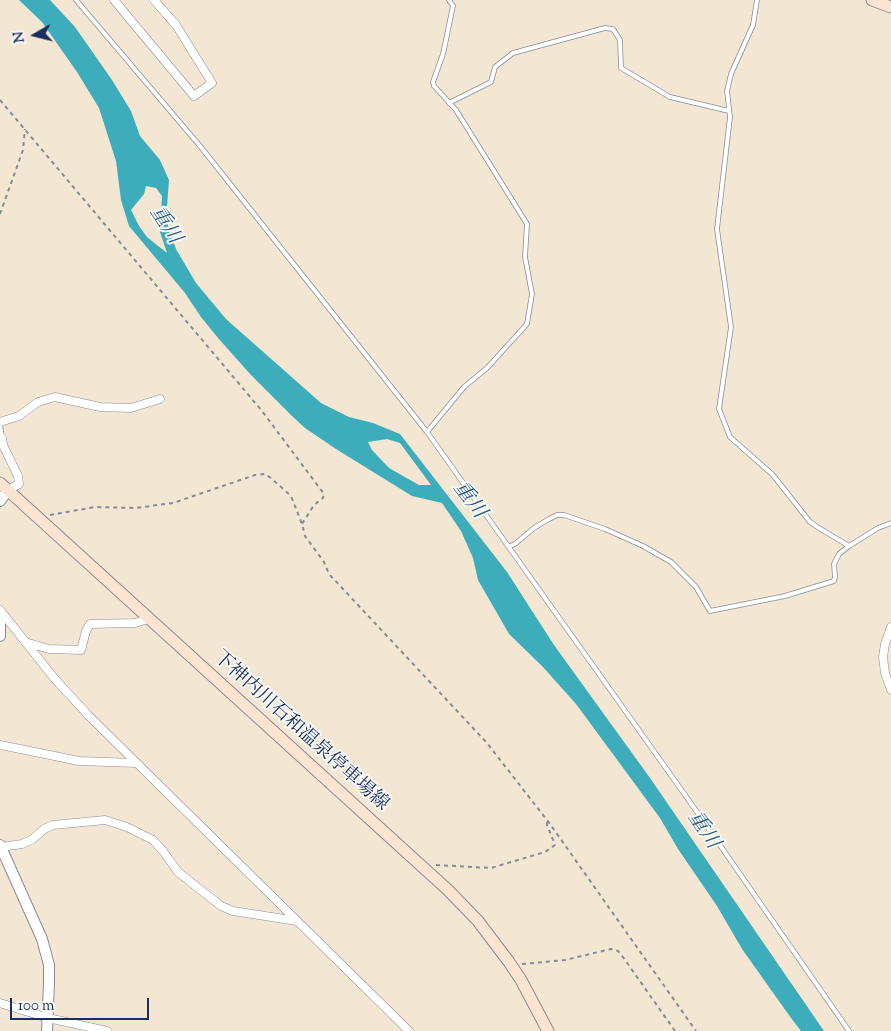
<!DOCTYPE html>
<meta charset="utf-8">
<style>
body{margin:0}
#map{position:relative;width:891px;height:1031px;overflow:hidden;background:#f3e7d3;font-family:"Sorts Mill Goudy",serif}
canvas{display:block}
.north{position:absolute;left:10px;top:10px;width:50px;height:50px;-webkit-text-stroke:4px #f6f6f2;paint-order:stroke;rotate:262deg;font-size:14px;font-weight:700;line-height:20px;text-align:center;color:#1b2f5e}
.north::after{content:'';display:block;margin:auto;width:18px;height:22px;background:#1b2f5e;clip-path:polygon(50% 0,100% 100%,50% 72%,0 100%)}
.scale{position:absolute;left:10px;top:998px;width:139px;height:22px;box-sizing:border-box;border:2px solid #1b2f5e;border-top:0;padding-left:6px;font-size:15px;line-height:18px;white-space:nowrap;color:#1b2f5e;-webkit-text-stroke:4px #f6f6f2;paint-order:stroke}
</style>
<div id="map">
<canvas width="891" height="1031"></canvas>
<div class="north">N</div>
<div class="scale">100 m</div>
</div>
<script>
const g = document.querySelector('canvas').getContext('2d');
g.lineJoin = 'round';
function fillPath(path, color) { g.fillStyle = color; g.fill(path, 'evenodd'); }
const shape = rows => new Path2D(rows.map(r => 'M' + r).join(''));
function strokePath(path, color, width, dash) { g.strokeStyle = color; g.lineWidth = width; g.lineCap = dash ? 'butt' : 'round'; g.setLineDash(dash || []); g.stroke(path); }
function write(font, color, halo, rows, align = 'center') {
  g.font = font + ' "Sorts Mill Goudy","Noto Serif JP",serif'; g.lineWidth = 4; g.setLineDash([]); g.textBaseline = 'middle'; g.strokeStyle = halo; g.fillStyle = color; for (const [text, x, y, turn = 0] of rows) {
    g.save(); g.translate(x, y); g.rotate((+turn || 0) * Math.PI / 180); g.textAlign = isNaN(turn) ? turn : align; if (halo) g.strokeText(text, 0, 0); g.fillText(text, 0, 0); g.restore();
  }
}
fillPath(shape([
 [19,0,50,0,75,27,112,80,131,111,140,136,160,160,169,180,166,220,176,249,196,283,226,319,321,403,349,417,373,423,400,434,507,572,554,645,650,778,824,1031,801,1031,791,1018,742,949,717,906,678,849,660,818,576,704,543,667,509,634,478,580,473,558,461,531,442,503,412,496,336,449,305,428,292,416,251,375,218,338,201,317,185,293,129,226,121,200,116,161,99,108,77,72,42,22],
 [146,186,156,188,162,196,160,232,167,253,147,237,139,226,131,210,144,194],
 [387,439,400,443,431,485,419,485,389,468,372,450,368,442]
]), '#3eadbb');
const service = shape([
 [76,0,200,146,427,432,690,802,849,1031],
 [757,0,753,25,731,74,727,91,730,117,717,229,731,327,719,409,730,437,773,475,810,522,819,528,849,546,878,528,891,523],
 [449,103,491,82,495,67,513,53,605,28,613,29,620,40,621,68,670,97,729,111],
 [0,424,2,438],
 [427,432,464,387,487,368,527,324,532,294,525,257,527,224,456,110,434,86,433,82,443,54,453,6,449,0],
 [510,546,515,544,534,528,549,519,557,515,564,515,605,529,643,546,671,562,696,587,710,611,785,596,834,581,835,577,834,564,839,554,849,546]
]);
const minor = shape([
 [114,0,194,96,212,83,176,25,154,0],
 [0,422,19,416,38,402,55,397,100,407,131,408,160,399],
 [2,438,3,445,18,476,19,484,8,490],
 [0,610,54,678,88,715,409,1031],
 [891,627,885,644,883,657,885,673,891,690],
 [25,642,49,649,81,650,86,631,90,624,135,623,148,619],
 [0,745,79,761,136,763],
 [1,847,22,844,33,839,44,829,53,825,105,820,127,827,153,840,163,851,178,872,221,906,233,911,297,921],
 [0,1003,48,1018,107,1031]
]);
const tertiary = shape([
 [0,501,8,490],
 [0,619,0,636],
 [0,845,42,939,49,965,49,982,47,1031]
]);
const secondary = shape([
 [872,0,891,7],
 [0,483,448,890,478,921,509,962,521,980,548,1031]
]);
strokePath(service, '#878b98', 5.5);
strokePath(minor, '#878b98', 9);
strokePath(tertiary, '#878b98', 12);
strokePath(secondary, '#878b98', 13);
strokePath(shape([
 [0,100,262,411,324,494,323,498,314,505,302,524],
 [0,214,23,150,25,129],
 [50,515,95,507,135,508,173,503,255,475,265,474,271,478,291,496,302,524,305,536,324,562,329,574,487,743,550,824,696,1031],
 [436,865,491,868,545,852,555,845,547,825,547,820],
 [522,964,565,960,611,949,618,951,623,957,675,1031]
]), '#878b98', 2, [4, 4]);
strokePath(service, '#fff', 4);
strokePath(minor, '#fff', 8);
strokePath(tertiary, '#fff', 10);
strokePath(secondary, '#fde4d1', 11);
write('19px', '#1b2f5e', '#f6f6f2', [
 ["下神内川石和温泉停車場線",300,732,42]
]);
write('italic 20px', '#275b7f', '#f6f6f2', [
 ["重川",164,226,57],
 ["重川",468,501,53],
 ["重川",702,831,56]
]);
</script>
